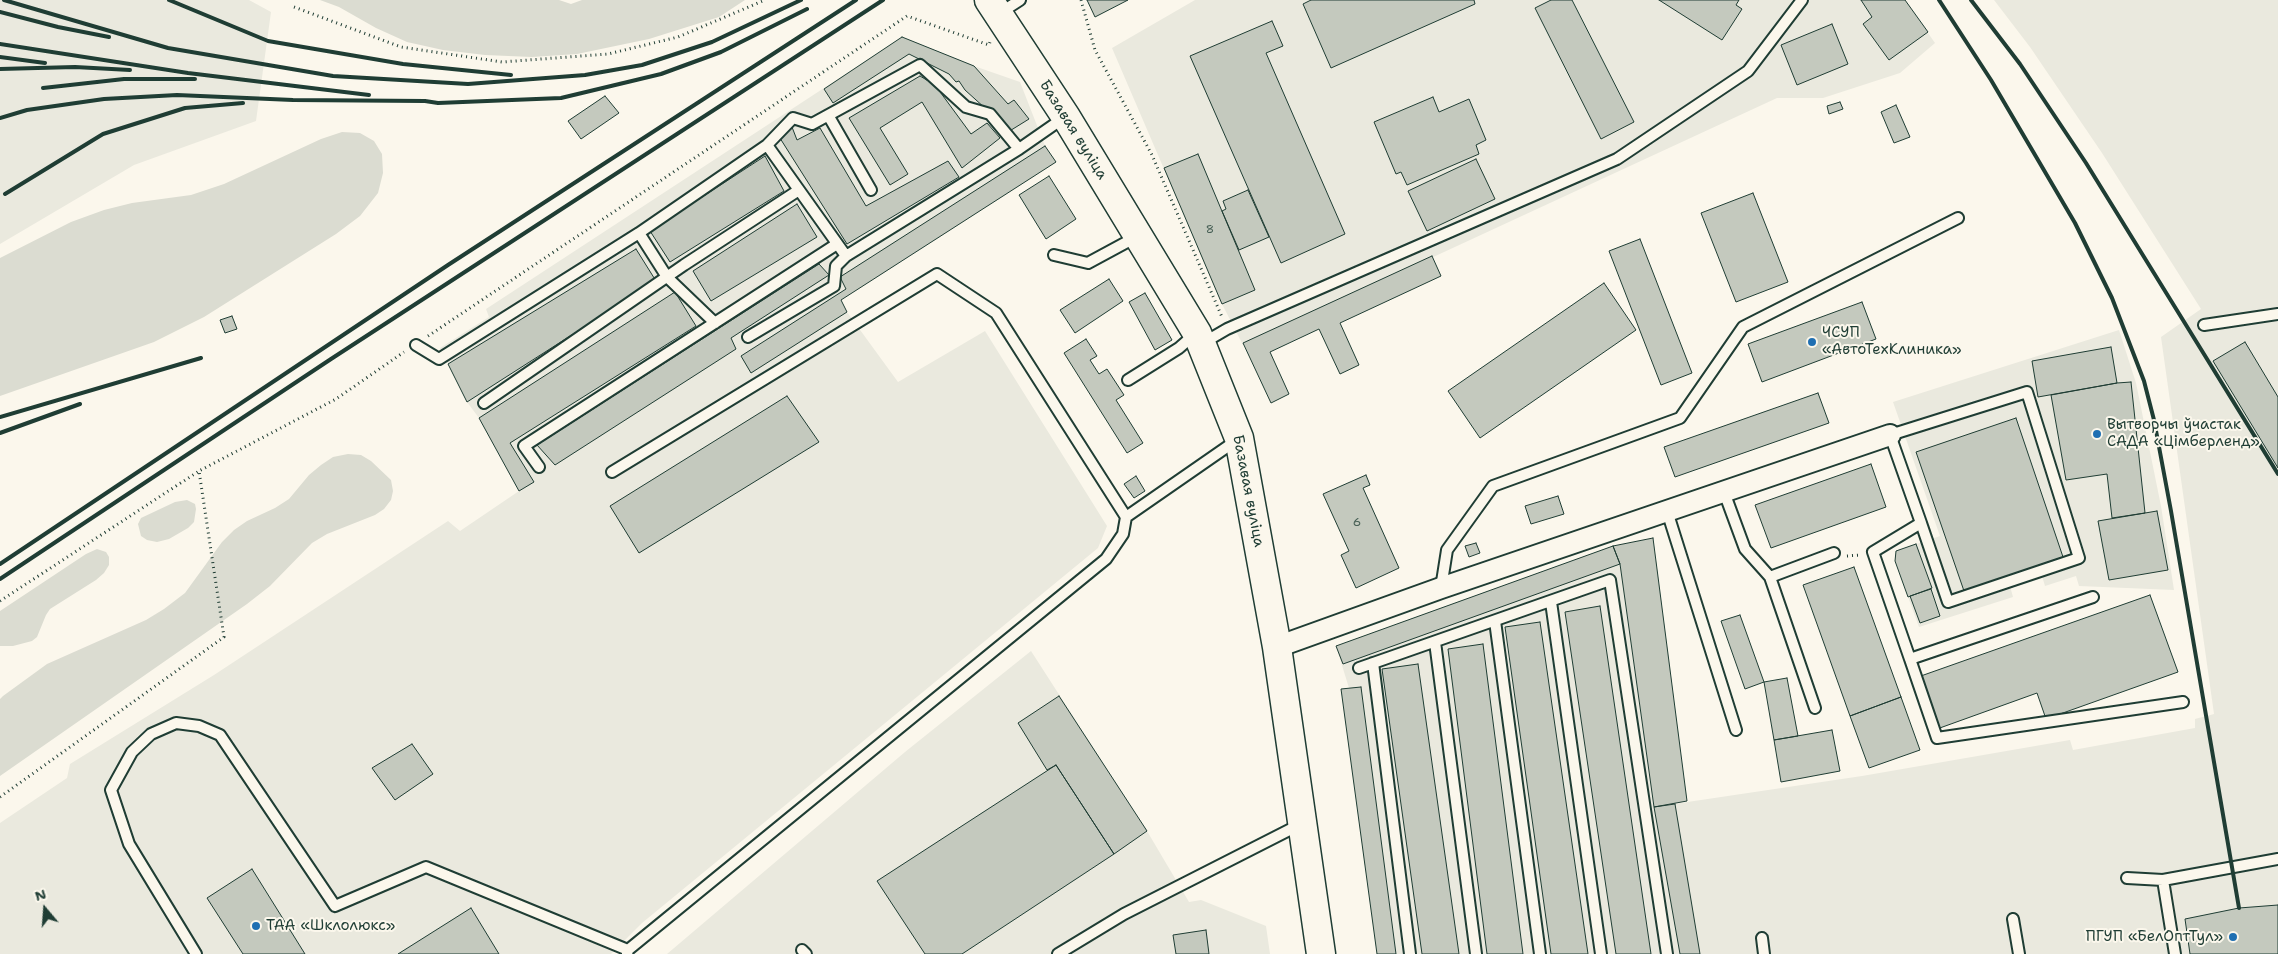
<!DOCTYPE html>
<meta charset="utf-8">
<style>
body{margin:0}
#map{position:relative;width:2278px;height:954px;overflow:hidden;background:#fbf7ec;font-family:"Shantell Sans",sans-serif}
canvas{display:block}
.north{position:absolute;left:20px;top:884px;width:50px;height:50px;-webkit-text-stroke:4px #fbf7ec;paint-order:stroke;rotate:342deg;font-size:14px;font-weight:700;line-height:20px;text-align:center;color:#1f3d34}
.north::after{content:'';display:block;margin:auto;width:18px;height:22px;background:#1f3d34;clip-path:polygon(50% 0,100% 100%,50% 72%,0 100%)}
</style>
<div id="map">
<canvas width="2278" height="954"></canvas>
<div class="north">N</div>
</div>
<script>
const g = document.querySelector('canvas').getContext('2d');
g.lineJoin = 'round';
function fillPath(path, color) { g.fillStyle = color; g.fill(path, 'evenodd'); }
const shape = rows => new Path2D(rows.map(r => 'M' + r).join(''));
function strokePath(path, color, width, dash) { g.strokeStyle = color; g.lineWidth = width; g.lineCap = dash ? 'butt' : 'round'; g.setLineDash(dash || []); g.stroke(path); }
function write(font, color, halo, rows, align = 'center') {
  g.font = font + ' "Shantell Sans",sans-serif'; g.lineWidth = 4; g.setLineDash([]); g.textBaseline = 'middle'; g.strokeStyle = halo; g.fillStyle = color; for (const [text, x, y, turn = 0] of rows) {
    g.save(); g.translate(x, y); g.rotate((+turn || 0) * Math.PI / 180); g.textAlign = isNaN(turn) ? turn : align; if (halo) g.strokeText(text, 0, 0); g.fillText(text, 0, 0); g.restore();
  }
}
fillPath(shape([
 [0,0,249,0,271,12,256,121,134,165,0,244],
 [1195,0,1905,0,1935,43,1900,73,1823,98,1777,98,1243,345,1222,304,1112,48],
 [1994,0,2278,0,2278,954,1377,954,1341,689,1349,688,1336,646,1613,546,1620,564,1654,807,1862,776,2070,740,2073,750,2195,728,2195,719,2214,714,2161,337,2201,309,2102,153,2030,47],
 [902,37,974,66,1020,82,1045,146,1056,162,841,300,847,312,898,382,985,331,1107,526,1098,548,642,923,611,954,0,954,0,823,67,778,70,764,214,675,448,521,460,531,519,491,479,418,467,402,440,348,489,317,486,309],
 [2119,330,2136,383,2161,506,2174,590,2079,586,2076,576,2045,586,2042,576,2010,586,2013,597,1919,627,1895,561,1896,551,1940,536,1893,402],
 [1031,651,1147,831,1189,902,1201,900,1266,926,1270,954,667,954,905,752]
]), '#eae9de');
fillPath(shape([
 [320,0,559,0,571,4,582,0,745,0,719,17,649,39,577,54,532,57,485,55,443,50,407,42,376,28,339,7],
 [342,132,360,133,374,141,382,154,383,173,378,193,360,216,336,234,204,317,154,342,0,396,0,258,71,222,104,210,132,203,191,195,224,184,321,139],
 [348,454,361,455,371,461,391,480,393,491,391,500,384,509,375,515,327,534,312,543,270,586,247,604,0,776,0,699,3,696,47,664,146,620,164,609,185,593,222,542,234,530,247,521,275,508,289,499,309,475,321,465,333,457],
 [187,500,195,504,196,509,194,522,188,528,169,539,157,542,147,540,141,536,138,524,141,518,175,502],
 [97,549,106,552,109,557,109,565,104,573,96,580,50,609,46,615,37,637,32,641,13,646,0,646,0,611,86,554]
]), '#dbdcd1');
const building = shape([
 [1087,0,1128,0,1095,17,1087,0],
 [1311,0,1474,0,1475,4,1331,68,1303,4,1311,0],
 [1551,0,1572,0,1634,122,1601,139,1535,8,1551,0],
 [1659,0,1739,0,1736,5,1742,9,1722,40,1659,0],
 [1861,0,1905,0,1928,32,1889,60,1863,24,1872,17,1861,0],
 [1272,21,1283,46,1266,53,1345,234,1281,263,1190,56,1272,21],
 [1832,24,1848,64,1797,85,1781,45,1832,24],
 [902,37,974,66,1008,104,1014,100,1029,119,1008,132,996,118,965,90,959,81,956,82,949,74,909,54,833,103,824,89,902,37],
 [920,76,935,85,971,134,987,123,1000,138,962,168,922,102,880,128,908,174,890,185,849,118,920,76],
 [605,96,619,113,581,139,568,121,605,96],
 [1433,97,1439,112,1469,99,1486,140,1476,145,1479,154,1407,185,1401,172,1396,174,1374,122,1433,97],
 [1840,102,1843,109,1829,114,1827,106,1840,102],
 [1896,105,1910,137,1894,143,1881,112,1896,105],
 [792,127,797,140,820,128,866,206,948,161,959,177,847,244,778,135,792,127],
 [1045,146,1056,162,841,300,847,312,751,373,741,356,846,289,840,277,1045,146],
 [1198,154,1255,290,1222,304,1164,168,1198,154],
 [765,156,784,191,670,262,650,231,765,156],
 [1476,159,1495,199,1427,231,1408,191,1476,159],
 [1049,176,1076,219,1046,239,1019,195,1049,176],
 [1248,190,1269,237,1239,250,1222,211,1226,209,1223,201,1248,190],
 [1753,193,1788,282,1736,302,1701,213,1753,193],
 [797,204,817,237,711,301,693,271,797,204],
 [1640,239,1692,373,1661,385,1609,251,1640,239],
 [636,249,656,281,467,402,448,364,636,249],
 [1432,256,1441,276,1340,323,1359,365,1340,374,1319,329,1270,352,1289,394,1271,403,1243,343,1432,256],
 [819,264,829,275,731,338,736,349,555,465,537,445,819,264],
 [1109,279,1123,301,1075,333,1060,310,1109,279],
 [1604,283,1636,330,1480,438,1448,391,1604,283],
 [675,292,696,326,510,443,534,482,519,491,479,418,675,292],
 [1145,293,1172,340,1155,350,1129,302,1145,293],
 [1862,302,1876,339,1762,382,1748,344,1862,302],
 [232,316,237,329,225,333,220,320,232,316],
 [1086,339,1097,356,1090,360,1099,374,1107,369,1124,395,1116,400,1143,443,1127,453,1064,353,1086,339],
 [2245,342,2278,397,2278,468,2213,361,2245,342],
 [2111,347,2117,383,2038,397,2032,361,2111,347],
 [2131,382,2145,513,2112,518,2107,474,2066,480,2051,395,2117,383,2131,382],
 [1818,393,1829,423,1675,477,1664,447,1818,393],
 [787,396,819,442,639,553,610,506,787,396],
 [2016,418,2063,557,1964,591,1916,452,2016,418],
 [1871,464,1886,507,1771,548,1755,505,1871,464],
 [1366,475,1370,485,1363,488,1399,568,1356,588,1341,555,1349,551,1323,494,1366,475],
 [1136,476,1145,491,1134,498,1124,484,1136,476],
 [1558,496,1564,514,1531,524,1525,506,1558,496],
 [2157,511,2168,570,2109,580,2098,521,2157,511],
 [1653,538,1687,801,1654,807,1620,564,1613,546,1653,538],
 [1476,543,1480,553,1469,557,1465,546,1476,543],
 [1916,544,1932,588,1908,597,1895,561,1896,551,1916,544],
 [1613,546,1620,564,1343,664,1336,646,1613,546],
 [1854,567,1901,697,1850,716,1803,585,1854,567],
 [1931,589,1940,616,1920,623,1910,596,1931,589],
 [2150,595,2178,672,2046,719,2037,693,1937,729,1918,677,2150,595],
 [1600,606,1651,954,1616,954,1565,612,1600,606],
 [1740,615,1764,682,1745,689,1721,621,1740,615],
 [1540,622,1588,954,1551,954,1505,627,1540,622],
 [1483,644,1523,954,1487,954,1448,649,1483,644],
 [1418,664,1459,954,1422,954,1382,669,1418,664],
 [1787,678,1798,736,1774,740,1764,682,1787,678],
 [1361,687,1396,954,1377,954,1341,689,1361,687],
 [1059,696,1147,831,1114,854,1056,765,1047,770,1018,723,1059,696],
 [1901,697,1920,750,1869,768,1850,716,1901,697],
 [1832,730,1840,771,1781,782,1774,740,1832,730],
 [412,744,433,774,395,800,372,768,412,744],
 [1056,765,1114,854,962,954,925,954,877,881,1056,765],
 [1675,804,1700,954,1680,954,1654,807,1675,804],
 [252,869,305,954,243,954,207,898,252,869],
 [2278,905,2278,954,2190,954,2185,919,2239,908,2278,905],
 [471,908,499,954,398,954,471,908],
 [1206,930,1209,954,1176,954,1173,935,1206,930]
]);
fillPath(building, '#c4c9be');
strokePath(building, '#1f3d34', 1);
const lane = shape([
 [1000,13,1020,0],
 [828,115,871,190],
 [767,145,793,118,812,124,920,65,966,107,990,114,1019,149],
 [639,233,667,277,715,323],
 [1054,255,1088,263,1138,236],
 [2204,325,2278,314],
 [748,337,834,286,836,266,846,256],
 [1203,343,1227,329,1617,159,1748,71,1802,0],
 [416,345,439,359,639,233,767,145,846,256,1019,149,1065,117],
 [1128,380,1179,348,1196,333],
 [484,403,684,265,799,190],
 [539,467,524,446,837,244],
 [612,472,937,274,996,313,1126,517],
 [1724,492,1745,549,1770,577,1815,708],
 [1667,511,1736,730],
 [1921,523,1948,602,2079,558,2027,392,1890,435,1921,523,1873,552,1910,659,2093,597],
 [1770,577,1834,553],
 [1441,588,1447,550,1493,486,1680,418,1743,327,1958,218],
 [1551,602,1601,954],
 [1495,621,1540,954],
 [1435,642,1476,954],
 [1910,659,1937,738,2183,702],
 [1373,663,1410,954],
 [1359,668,1610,580,1667,954],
 [2127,878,2163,880,2278,859],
 [2163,880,2175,954],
 [2013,919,2019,954],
 [1762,938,1764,954],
 [802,950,806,954],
 [196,954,129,844,111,790,132,752,151,734,176,723,199,726,220,735,335,906,426,867,628,950],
 [627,954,628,950,1106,559,1123,534,1126,517,1237,440],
 [1058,954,1124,914,1301,824]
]);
const street = shape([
 [1277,647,1441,588,1890,435]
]);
const secondary = shape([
 [989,0,1066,117,1197,333,1239,438,1277,647,1321,954]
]);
strokePath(lane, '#1f3d34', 14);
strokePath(street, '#1f3d34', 24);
strokePath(secondary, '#1f3d34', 31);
strokePath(shape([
 [1081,0,1095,50,1152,155,1222,317],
 [294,7,401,47,502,62,608,54,678,37,765,0],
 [428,336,907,16,989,45,990,42],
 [1847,556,1860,555],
 [0,601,199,471],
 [0,797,224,637,199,471,336,399,404,352]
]), '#1f3d34', 3, [1, 4]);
strokePath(lane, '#fbf7ec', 10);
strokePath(street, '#fbf7ec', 20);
strokePath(secondary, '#fbf7ec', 28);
strokePath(shape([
 [4,0,168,48,333,76,468,84,585,75,642,65,712,42,801,0],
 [169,0,268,41,403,64,511,75],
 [1939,0,1991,80,2075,223,2112,298,2144,381,2154,420,2171,511,2239,908],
 [1971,0,2020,64,2086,163,2278,474],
 [0,12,58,27,109,37],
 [0,44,188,73,369,95],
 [0,57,45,63],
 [0,69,75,67,130,70],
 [43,88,124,79,195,79],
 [0,118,27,110,104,99,177,95,293,100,425,101,438,103,561,98,661,74,721,52,807,9],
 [5,194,103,134,185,108,243,103],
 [0,417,201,358],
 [0,433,80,404],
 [0,564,448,265,856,0],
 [0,579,331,359,883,0]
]), '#1f3d34', 4);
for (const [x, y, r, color] of [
 [1812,342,5,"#1f6fb2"],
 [2097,434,5,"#1f6fb2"],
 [256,926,5,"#1f6fb2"],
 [2233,937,5,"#1f6fb2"]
]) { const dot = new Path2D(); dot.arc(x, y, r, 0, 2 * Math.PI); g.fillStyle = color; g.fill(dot); strokePath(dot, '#fbf7ec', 2); }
write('12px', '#486056', null, [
 ["8",1210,230],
 ["6",1357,523]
]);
write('15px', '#1f3d34', '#fbf7ec', [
 ["Базавая вуліца",1073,130,58],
 ["Базавая вуліца",1248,491,79]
]);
write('15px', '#1f3d34', '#fbf7ec', [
 ["ЧСУП",1822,333],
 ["«АвтоТехКлиника»",1822,350],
 ["Вытворчы ўчастак",2107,425],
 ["САДА «Цімберленд»",2107,442],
 ["ТАА «Шклолюкс»",266,926],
 ["ПГУП «БелОптТул»",2223,937,"right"]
], 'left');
</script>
